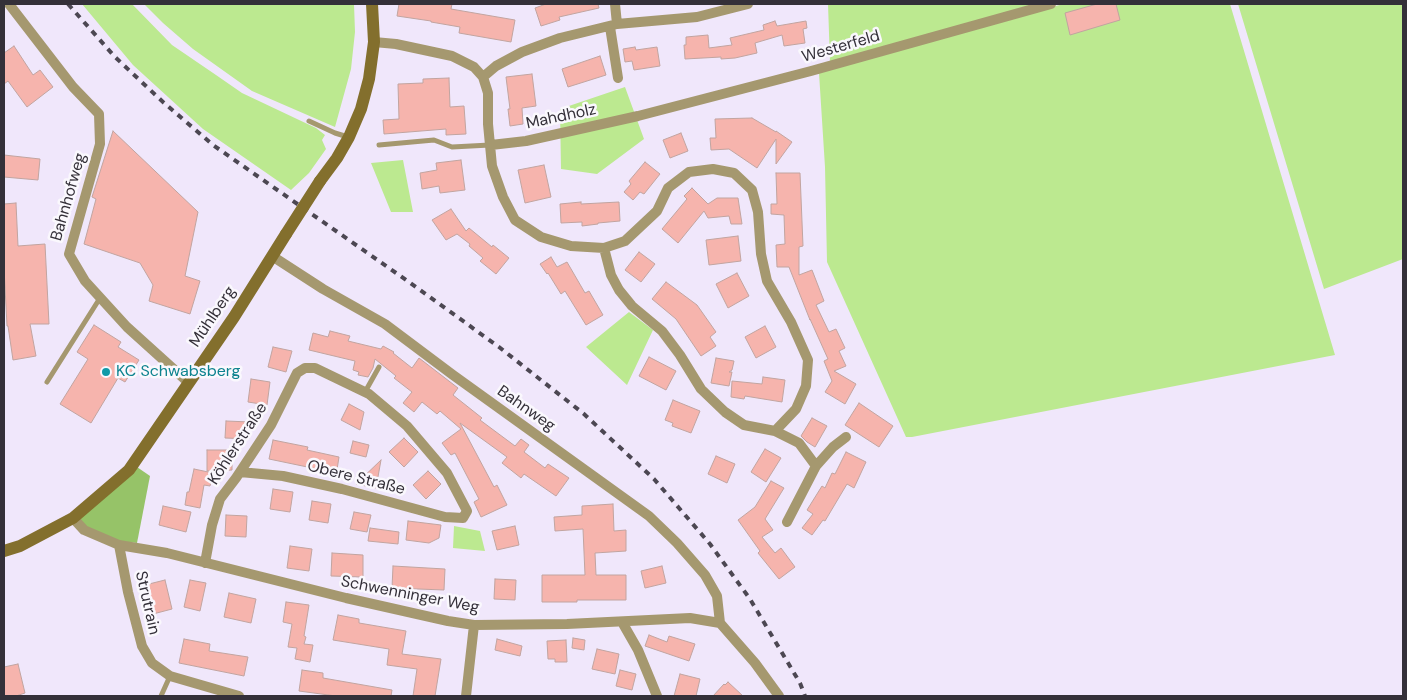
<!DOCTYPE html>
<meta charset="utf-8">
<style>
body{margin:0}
#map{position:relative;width:1407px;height:700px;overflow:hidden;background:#f0e7fb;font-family:"DM Sans",sans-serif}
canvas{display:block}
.frame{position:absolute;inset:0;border:5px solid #343039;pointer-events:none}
</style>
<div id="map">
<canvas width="1407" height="700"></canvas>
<div class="frame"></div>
</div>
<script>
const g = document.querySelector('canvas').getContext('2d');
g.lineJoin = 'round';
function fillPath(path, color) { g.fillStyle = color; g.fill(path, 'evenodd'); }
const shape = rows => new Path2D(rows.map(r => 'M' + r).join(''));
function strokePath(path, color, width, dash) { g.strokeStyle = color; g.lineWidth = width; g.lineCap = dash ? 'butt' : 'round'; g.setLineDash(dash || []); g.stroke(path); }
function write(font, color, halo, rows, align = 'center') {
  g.font = font + ' "DM Sans",sans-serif'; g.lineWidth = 5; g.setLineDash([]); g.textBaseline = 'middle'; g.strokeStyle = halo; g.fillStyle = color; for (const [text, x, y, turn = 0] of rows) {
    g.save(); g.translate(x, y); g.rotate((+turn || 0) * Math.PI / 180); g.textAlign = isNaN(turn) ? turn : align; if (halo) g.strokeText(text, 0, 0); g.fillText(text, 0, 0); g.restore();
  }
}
fillPath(shape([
 [82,4,132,4,172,45,216,75,242,93,316,128,325,135,322,140,326,149,309,173,291,190,203,129,133,65],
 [144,4,354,4,355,32,351,69,335,127,252,91,193,49,163,23],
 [828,4,1035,4,830,62],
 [1063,4,1230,4,1335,355,912,437,906,437,827,262,825,167,819,73],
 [1238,4,1403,4,1403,259,1324,289],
 [625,87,644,139,597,174,561,169,560,109],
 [403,160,413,212,391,212,371,163],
 [629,312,653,330,627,385,586,347],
 [454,526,480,531,485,551,453,548]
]), '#bce990');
fillPath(shape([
 [137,467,150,476,137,543,118,541,88,529,79,519]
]), '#96c368');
const building = shape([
 [399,4,452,4,451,9,515,20,511,42,459,33,460,27,431,22,431,21,397,16,399,4],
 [546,4,598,4,599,8,559,17,560,20,541,26,535,8,546,4],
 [1097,4,1116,4,1120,20,1070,35,1065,13,1097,4],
 [775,21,777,26,806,21,807,28,803,29,805,43,784,46,782,35,755,43,757,53,735,58,721,59,721,57,685,59,684,45,686,45,686,37,708,35,709,48,732,45,730,38,764,30,763,25,775,21],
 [14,46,33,75,40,70,53,87,27,107,8,81,4,84,4,53,14,46],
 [635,47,636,50,657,47,660,66,634,70,632,61,625,62,623,49,635,47],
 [600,56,606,75,568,87,562,69,600,56],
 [532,74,536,106,522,108,523,124,510,126,508,109,510,109,506,77,532,74],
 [449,78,450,107,464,106,466,134,446,135,446,129,384,134,383,120,399,119,398,84,423,83,423,79,449,78],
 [752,118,776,132,776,131,792,142,776,164,776,139,757,168,729,149,711,150,710,138,716,138,715,119,752,118],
 [113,131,198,212,185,276,200,281,190,314,149,301,153,285,140,263,84,244,96,199,92,197,113,131],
 [681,133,688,151,670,158,663,140,681,133],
 [4,155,40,159,38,180,4,177,4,155],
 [461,160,465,190,440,193,439,186,422,189,420,173,437,170,436,163,461,160],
 [645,162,660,174,644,194,640,192,633,200,624,192,631,184,629,181,645,162],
 [544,165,551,197,525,203,518,170,544,165],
 [776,173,800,173,803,246,799,247,799,275,812,270,824,301,816,305,829,332,836,329,845,348,839,351,846,366,834,371,856,384,845,404,825,392,832,381,824,361,828,359,810,319,810,320,789,267,777,267,776,245,785,244,784,215,771,214,771,204,777,204,776,173],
 [692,188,708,204,717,198,738,198,742,224,731,224,729,216,708,218,704,211,678,243,662,229,687,199,684,196,692,188],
 [581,202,581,204,619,202,620,221,598,223,598,224,582,226,582,222,561,223,560,204,581,202],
 [16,203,18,246,45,244,49,324,30,324,36,356,13,360,8,326,7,326,4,268,4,204,16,203],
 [451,209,466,231,469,228,492,247,493,245,509,258,496,274,480,261,483,258,469,246,470,244,457,234,446,240,432,220,451,209],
 [738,236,741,261,709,265,706,240,738,236],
 [639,252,655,264,641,282,625,270,639,252],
 [551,257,557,267,567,262,585,293,589,291,603,315,586,325,565,291,561,294,548,273,547,274,540,264,551,257],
 [737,273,749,296,728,308,716,284,737,273],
 [666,282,697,305,716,332,710,337,716,346,701,356,676,319,652,299,666,282],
 [94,325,121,342,118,347,139,360,125,382,118,378,91,423,60,404,88,359,77,352,94,325],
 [765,326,776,347,756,358,745,337,765,326],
 [330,331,350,336,348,341,381,349,383,346,394,352,393,353,412,368,419,358,458,388,453,395,482,418,480,420,515,446,521,439,529,445,524,452,545,468,548,464,569,478,556,496,524,474,521,478,502,463,507,457,460,423,494,487,497,485,507,505,481,517,474,502,479,499,455,453,451,455,442,443,461,429,440,411,437,414,422,402,414,412,403,403,412,392,394,378,396,376,375,359,373,368,368,377,358,375,359,372,353,370,355,361,309,350,313,333,328,337,330,331],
 [273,347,292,351,286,372,268,367,273,347],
 [649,357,676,371,666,390,639,376,649,357],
 [716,358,734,361,732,370,729,372,732,372,729,386,711,383,716,358],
 [763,377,785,380,782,402,745,396,744,399,731,397,732,381,762,384,763,377],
 [251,379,270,382,267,405,248,402,251,379],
 [673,400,700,411,691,433,672,426,673,423,665,420,673,400],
 [859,403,893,426,879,447,845,425,859,403],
 [349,404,364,412,360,430,341,420,349,404],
 [812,418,827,426,815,447,807,442,801,436,812,418],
 [226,421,250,422,249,439,225,438,226,421],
 [404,438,418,452,404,467,389,452,404,438],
 [273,440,308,447,307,450,339,457,336,476,316,472,317,469,269,459,273,440],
 [353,441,369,445,366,457,350,453,353,441],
 [765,449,781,458,766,482,751,472,765,449],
 [207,450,232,450,232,470,207,471,207,450],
 [846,452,866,462,854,488,847,484,825,521,823,520,812,535,802,528,813,514,807,510,822,486,825,488,832,473,835,474,846,452],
 [716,456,735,464,727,483,708,474,716,456],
 [381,460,376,488,356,484,381,460],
 [194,469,213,473,210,486,204,485,200,508,185,505,187,492,189,492,194,469],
 [428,471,441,484,426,499,413,485,428,471],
 [771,481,784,488,765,519,773,530,762,537,775,553,781,548,795,567,779,579,758,553,760,551,738,520,755,507,771,481],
 [273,489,293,492,290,512,270,509,273,489],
 [312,501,331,504,328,523,309,520,312,501],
 [613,504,614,531,626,530,626,551,595,553,596,575,626,575,626,600,577,600,577,602,542,602,542,575,585,575,583,529,555,531,554,517,582,515,582,506,613,504],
 [163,506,191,512,186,532,159,525,163,506],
 [354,512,371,515,367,532,350,529,354,512],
 [226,515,247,516,246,537,225,536,226,515],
 [408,521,441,525,439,538,429,543,406,540,408,521],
 [515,526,519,545,497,550,492,531,515,526],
 [370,528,399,532,398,544,368,541,370,528],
 [290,546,312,549,309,571,287,568,290,546],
 [332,553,363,555,363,577,331,576,332,553],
 [393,566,445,569,444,590,392,588,393,566],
 [662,566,666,583,645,588,641,571,662,566],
 [495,579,516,580,515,600,494,599,495,579],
 [165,580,172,609,153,614,145,585,165,580],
 [190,580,206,583,200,611,184,607,190,580],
 [229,593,256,599,251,623,224,617,229,593],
 [286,602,309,605,304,636,306,637,304,644,313,645,310,662,295,659,297,648,288,647,292,624,283,622,286,602],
 [338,615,359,619,359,623,406,631,402,654,441,659,435,696,413,696,417,669,387,665,389,649,333,640,338,615],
 [649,635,667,642,669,636,695,644,689,661,645,646,649,635],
 [573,638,585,640,584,650,572,648,573,638],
 [184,639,210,644,209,651,248,657,244,676,179,663,184,639],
 [497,639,522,646,520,656,495,650,497,639],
 [566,640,567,662,555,662,555,659,548,659,547,641,566,640],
 [597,649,619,654,615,674,592,669,597,649],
 [18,664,25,693,16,696,4,696,4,667,18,664],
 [302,670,323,673,323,678,392,690,391,696,336,696,299,691,302,670],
 [620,670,636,674,632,690,616,686,620,670],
 [680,674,700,679,696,696,674,696,680,674],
 [728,682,743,696,713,696,724,684,725,685,728,682]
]);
fillPath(building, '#f6b4ad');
strokePath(building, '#c1a4a0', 1);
strokePath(shape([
 [309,121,335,133,348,137],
 [379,145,434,140,452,147,490,145],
 [47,382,100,298],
 [365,392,379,367],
 [161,696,170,676]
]), '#a5986f', 5);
strokePath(shape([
 [9,4,73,87,99,114,100,144,69,254,85,281,127,327,189,383],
 [615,4,617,24],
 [610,27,618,78],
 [374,42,396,44,452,56,474,67,483,77,488,93,488,124,492,166,503,197,515,220,541,237,571,246,604,248,625,241,657,211,668,188,689,172,713,169,734,173,752,190,758,212,761,254,767,281,791,322,808,360,806,386,796,409,775,431,744,425,725,412,701,389,680,355,662,331,632,306,619,290,611,275,604,248],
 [483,77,496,66,522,52,560,38,617,24,697,17,748,4],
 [491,145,526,141,638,116,811,71,1051,4],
 [272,256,323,289,385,324,453,375,649,516,677,543,705,575,717,596,720,623],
 [775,431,799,443,816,466,787,522],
 [816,466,833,447,846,437],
 [73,518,84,530,119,545,167,553,346,598,448,621,474,625,567,624,690,618,720,623,755,663,779,696],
 [119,545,128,592,142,646,152,663,170,676,239,696],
 [205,563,212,525,220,499,236,478,240,472,271,425,297,373,305,368,315,368,369,394,407,426,447,473,467,511,463,518,445,517,342,489,283,476,240,472],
 [622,622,638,650,657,696],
 [466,696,474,625]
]), '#a5986f', 10);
strokePath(shape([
 [320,181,337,158,349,137,361,109,369,79,374,42,372,4],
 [4,551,20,546,73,518,129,470,234,317,286,234]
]), '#836f2d', 12);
strokePath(shape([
 [68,4,115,57,163,102,213,145,409,282,499,347,584,414,654,479,710,544,750,599,800,683,805,696]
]), '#4c4752', 4, [6, 6]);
strokePath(shape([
 [286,234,320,181]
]), '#836f2d', 12);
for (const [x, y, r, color] of [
 [106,372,5,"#0f9aa8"]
]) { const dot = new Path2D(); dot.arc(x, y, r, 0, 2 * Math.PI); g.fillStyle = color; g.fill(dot); strokePath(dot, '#faf8fd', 2); }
write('16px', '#343039', '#faf8fd', [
 ["Westerfeld",841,47,-16],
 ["Mahdholz",561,117,-12],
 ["Bahnhofweg",69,197,-74],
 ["Mühlberg",213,317,-56],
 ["Bahnweg",526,409,35],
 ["Köhlerstraße",238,444,-57],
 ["Obere Straße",356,478,14],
 ["Schwenninger Weg",410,595,11],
 ["Strutrain",147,603,77]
]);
write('16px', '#0d838f', '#faf8fd', [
 ["KC Schwabsberg",116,372]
], 'left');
</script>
